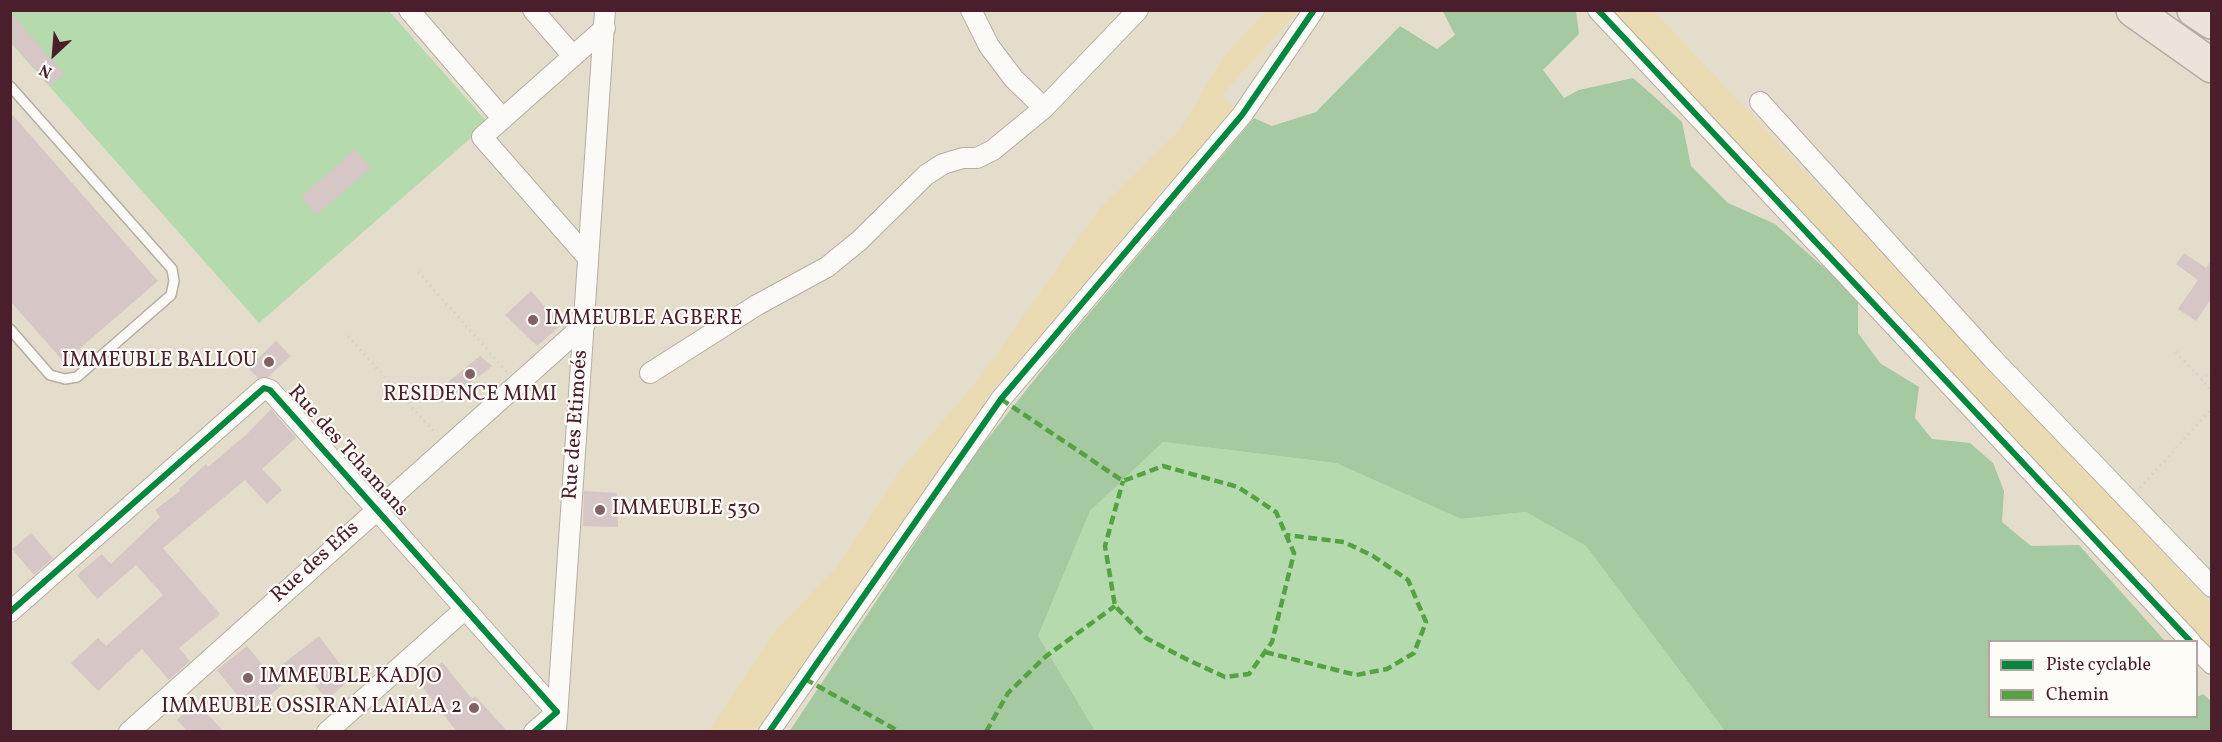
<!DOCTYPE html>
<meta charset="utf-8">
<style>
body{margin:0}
#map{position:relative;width:2222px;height:742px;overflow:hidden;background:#e4ddcc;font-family:Vollkorn,serif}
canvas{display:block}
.frame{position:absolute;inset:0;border:12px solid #4a1f2b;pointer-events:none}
.legend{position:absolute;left:1988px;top:640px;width:210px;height:78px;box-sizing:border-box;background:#fdfcf7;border:2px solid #b5a4a5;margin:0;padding:8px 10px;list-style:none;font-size:18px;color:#4a1f2b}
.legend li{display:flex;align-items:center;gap:12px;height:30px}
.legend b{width:30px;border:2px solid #b5a4a5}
.north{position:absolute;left:24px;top:24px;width:60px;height:60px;-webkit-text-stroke:4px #fdfcf7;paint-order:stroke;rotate:206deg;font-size:16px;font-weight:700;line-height:24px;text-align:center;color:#4a1f2b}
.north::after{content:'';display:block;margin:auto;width:21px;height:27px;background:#4a1f2b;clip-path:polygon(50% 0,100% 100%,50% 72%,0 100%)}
</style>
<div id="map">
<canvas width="2222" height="742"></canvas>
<div class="frame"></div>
<ul class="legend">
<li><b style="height:8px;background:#00873e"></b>Piste cyclable</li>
<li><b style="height:8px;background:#56a243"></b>Chemin</li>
</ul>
<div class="north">N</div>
</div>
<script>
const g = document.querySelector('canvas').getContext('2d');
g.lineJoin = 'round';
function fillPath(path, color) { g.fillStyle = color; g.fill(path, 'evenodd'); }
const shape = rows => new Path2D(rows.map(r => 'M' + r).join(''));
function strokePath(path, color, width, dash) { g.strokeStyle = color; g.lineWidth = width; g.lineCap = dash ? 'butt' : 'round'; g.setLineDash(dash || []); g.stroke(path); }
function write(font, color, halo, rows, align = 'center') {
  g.font = font + ' Vollkorn,serif'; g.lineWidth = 4.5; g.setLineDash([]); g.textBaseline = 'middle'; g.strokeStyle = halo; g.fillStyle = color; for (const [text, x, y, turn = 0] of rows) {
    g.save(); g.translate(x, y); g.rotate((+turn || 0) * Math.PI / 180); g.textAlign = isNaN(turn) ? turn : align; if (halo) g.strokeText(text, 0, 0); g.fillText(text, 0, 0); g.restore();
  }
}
fillPath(shape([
 [11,11,389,11,488,123,259,323,11,43],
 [1163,442,1336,463,1461,519,1526,512,1586,546,1725,731,1095,731,1038,636,1090,511]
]), '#b4daad');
fillPath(shape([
 [1442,10,1576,11,1579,34,1543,70,1564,98,1579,90,1633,78,1658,100,1682,122,1691,166,1728,203,1775,224,1858,298,1858,333,1880,363,1919,387,1915,418,1932,439,1970,443,1993,463,2004,491,2002,522,2031,546,2079,545,2165,641,1990,642,1990,716,2196,716,2197,697,2203,694,2212,702,2211,731,1725,731,1586,546,1526,512,1461,519,1336,463,1163,442,1090,511,1038,636,1095,731,789,732,969,462,1055,354,1254,118,1272,126,1316,112,1400,26,1437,49,1455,35]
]), '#a5c9a1');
fillPath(shape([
 [1267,10,1298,11,1222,95,1234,107,996,387,756,731,709,731,774,632,837,567,898,473,978,380,1099,209,1181,128,1224,56],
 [1607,11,1654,11,2211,604,2211,651]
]), '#eadbb3');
fillPath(shape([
 [10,12,64,74,50,86,10,41],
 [10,112,158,281,64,362,10,301],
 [355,149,371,168,316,215,301,197],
 [2184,253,2206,268,2211,261,2211,299,2196,321,2178,309,2198,280,2176,264],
 [531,291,561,325,537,346,505,315],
 [276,341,291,356,268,377,258,378,248,368],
 [480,356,492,366,458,393,448,382],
 [271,409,296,438,262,469,282,490,267,504,245,480,163,548,220,614,179,648,190,661,169,680,142,649,98,691,71,663,98,638,106,646,163,595,136,565,97,599,77,575,102,554,111,564,160,517,155,510,180,491,179,489,206,464,208,467,248,433],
 [584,491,617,493,618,527,583,526],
 [31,533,53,558,34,575,12,549],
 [319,636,351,679,327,699,301,670,250,711,217,670,247,646,270,674],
 [442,662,472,699,475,696,508,732,457,732,418,681],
 [196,702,224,732,188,732,177,720]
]), '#d6c6c6');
const lane = shape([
 [10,86,172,269,174,281,171,295,77,377,65,379,50,375,10,329]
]);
const street = shape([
 [409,10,503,119],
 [533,10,573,56],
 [971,10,989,46,1014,79,1044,108],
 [1598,10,2191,642],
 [1760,102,1993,359,2212,587],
 [588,258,482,137,605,28],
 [650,373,757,305,827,267,859,241,926,175,943,164,963,158,977,158,993,150,1044,108,1138,10],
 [10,612,264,388,270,390,557,712,534,732],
 [2196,648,2212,664],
 [129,732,585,324],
 [327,732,465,609],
 [556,732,605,10],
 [769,732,1001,399,1242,115,1314,10]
]);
const highway = shape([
 [2133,10,2212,66],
 [2194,10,2212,22]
]);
strokePath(lane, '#b6ada3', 12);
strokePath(street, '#b6ada3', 22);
strokePath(highway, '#b6ada3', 36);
strokePath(shape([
 [418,272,507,372],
 [348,336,435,433],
 [2176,352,2212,391],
 [2202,381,2212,370],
 [2140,488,2212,408]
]), '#d5d0cd', 3, [1.5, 4.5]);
strokePath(lane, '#fbfaf7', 9);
strokePath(street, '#fbfaf7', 20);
strokePath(highway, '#ece4da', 33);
strokePath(shape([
 [1001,399,1123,481,1163,466,1238,487,1276,512,1294,553,1272,642,1249,674,1225,677,1188,660,1146,638,1115,606,1105,546,1123,481],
 [1265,652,1356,675,1387,669,1414,653,1426,622,1408,580,1373,556,1344,542,1286,535],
 [805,679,900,732],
 [986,732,1008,693,1045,657,1115,606]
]), '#56a243', 4.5, [9, 4.5]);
strokePath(shape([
 [1598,10,2191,642],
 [10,612,264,388,270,390,557,712,534,732],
 [769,732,1001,399,1242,115,1314,10]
]), '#00873e', 6);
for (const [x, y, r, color] of [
 [533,320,6,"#806263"],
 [269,362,6,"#806263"],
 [470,374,6,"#806263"],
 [600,510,6,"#806263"],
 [248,678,6,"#806263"],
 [474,708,6,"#806263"]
]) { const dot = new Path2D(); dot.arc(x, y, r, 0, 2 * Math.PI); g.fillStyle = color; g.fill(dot); strokePath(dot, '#fdfcf7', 2); }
write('21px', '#4a1f2b', '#fdfcf7', [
 ["IMMEUBLE AGBERE",545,320],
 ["IMMEUBLE BALLOU",257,362,"right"],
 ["RESIDENCE MIMI",470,396,"center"],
 ["IMMEUBLE 530",612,510],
 ["IMMEUBLE KADJO",260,678],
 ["IMMEUBLE OSSIRAN LAIALA 2",462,708,"right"]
], 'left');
write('21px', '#4a1f2b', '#fdfcf7', [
 ["Rue des Etimoés",577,425,-86],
 ["Rue des Tchamans",347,452,48],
 ["Rue des Efis",316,563,-42]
]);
</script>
